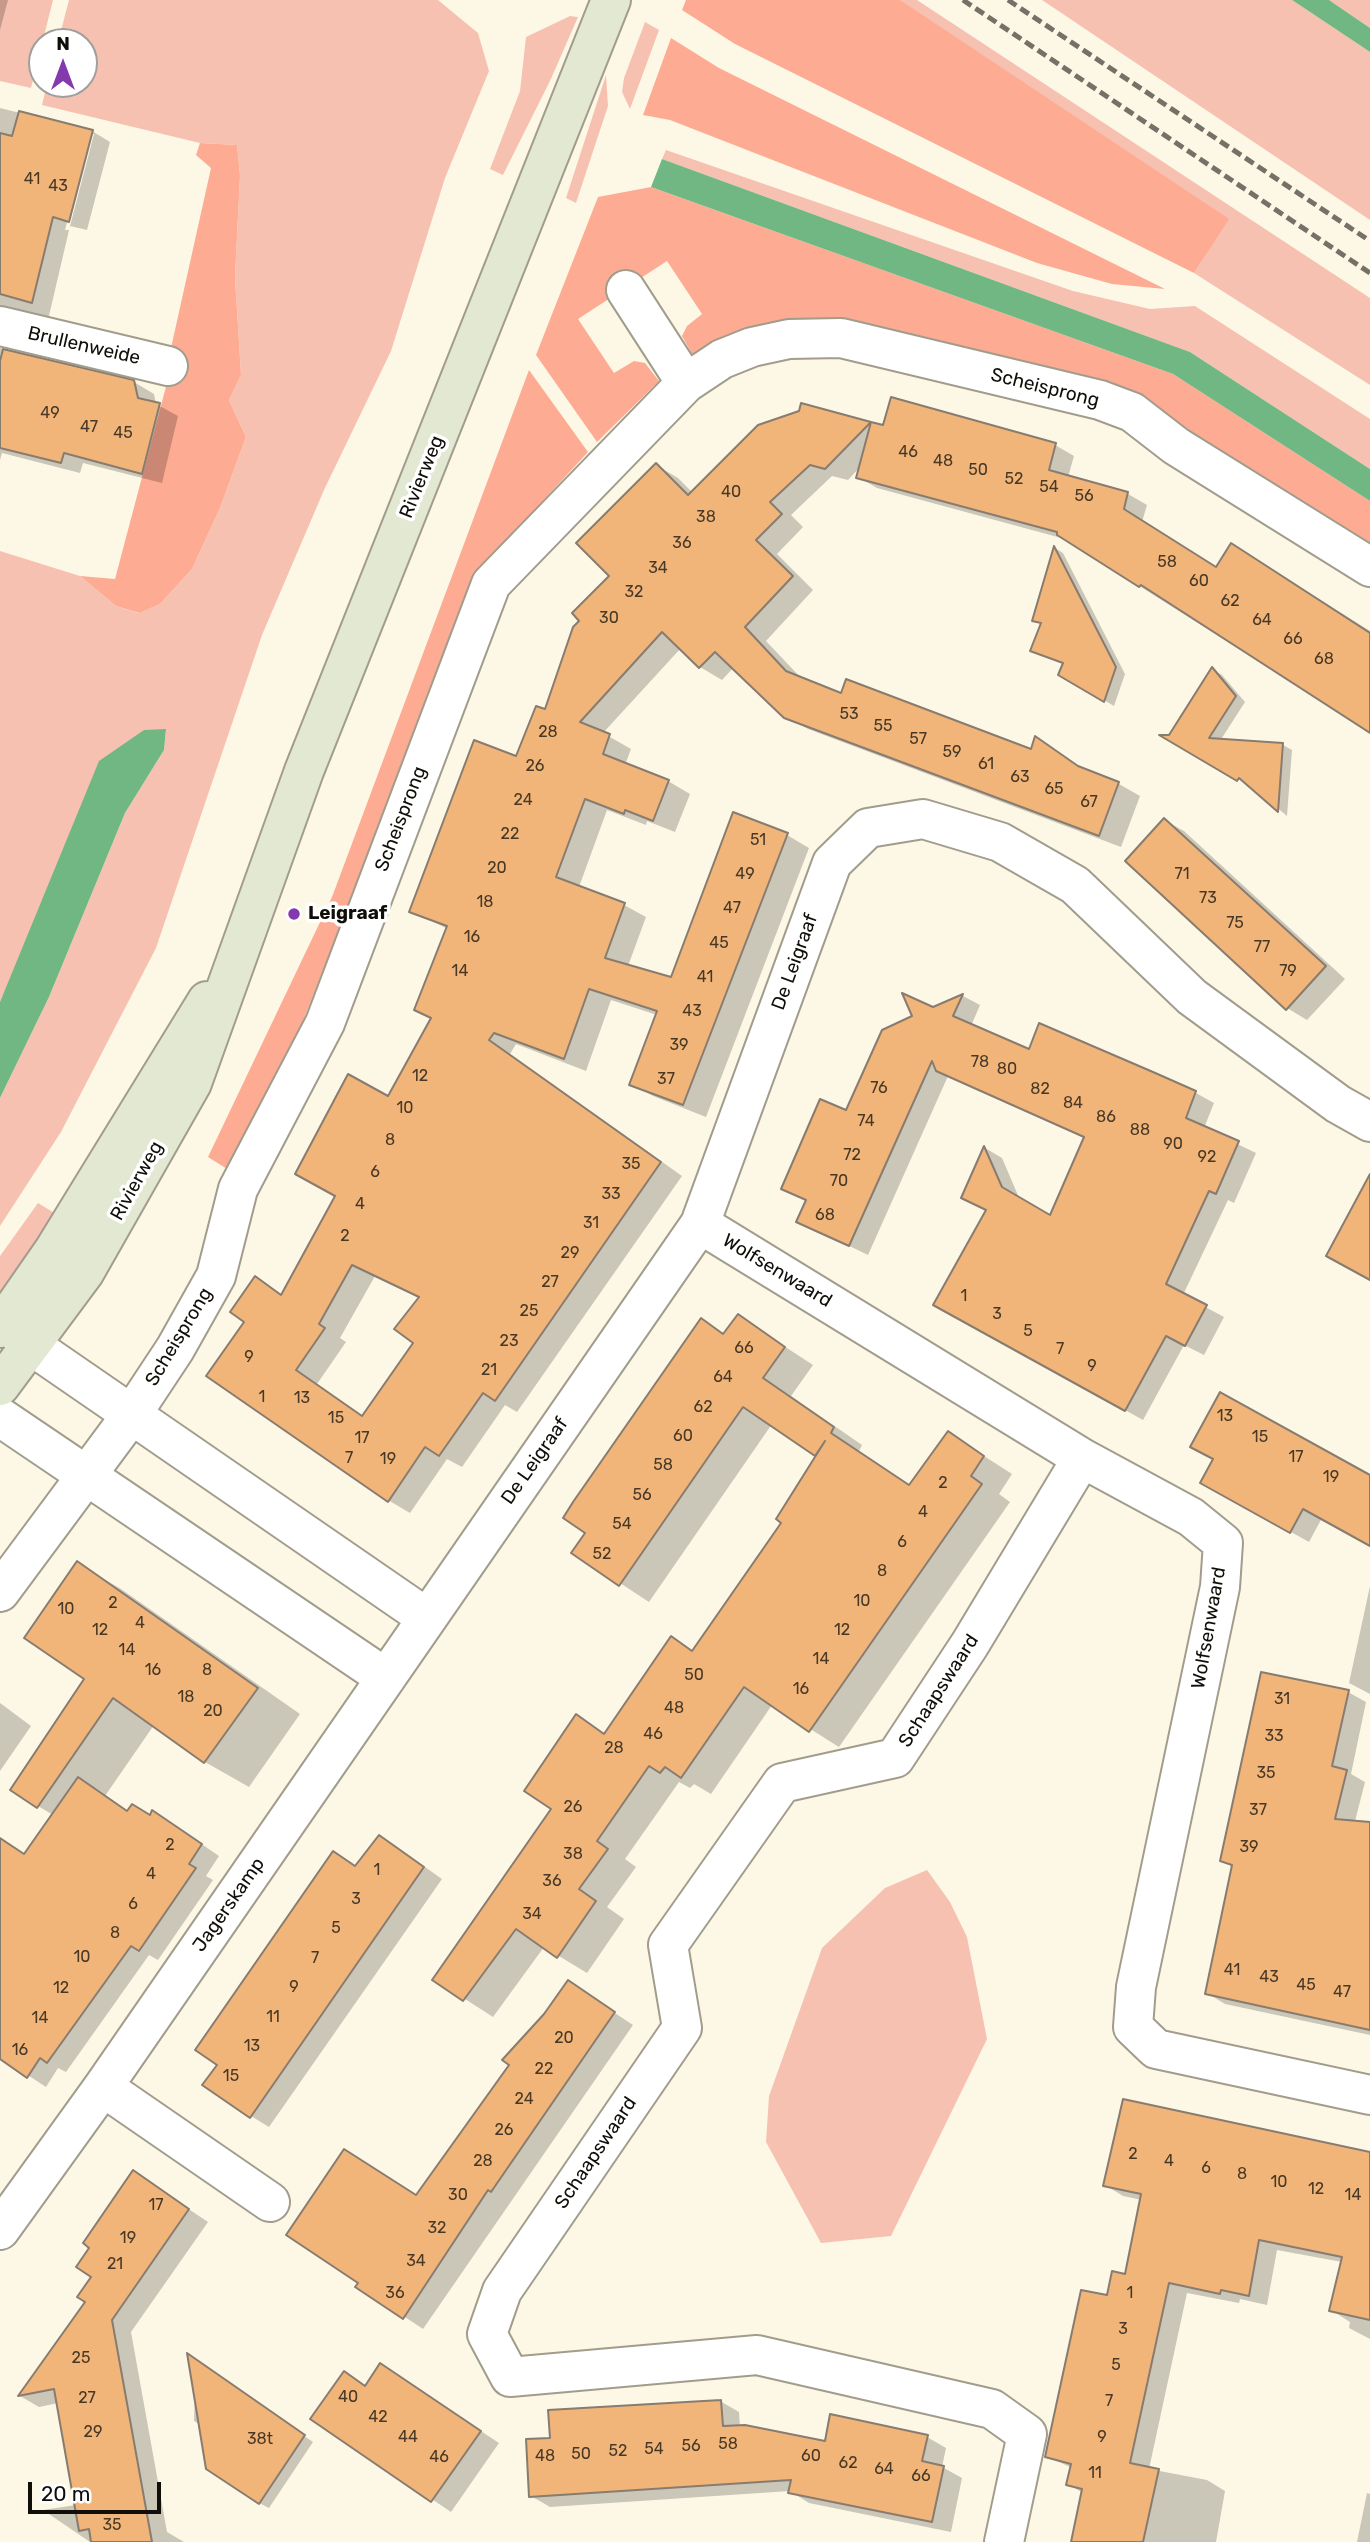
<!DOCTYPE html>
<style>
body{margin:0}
#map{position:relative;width:1370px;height:2542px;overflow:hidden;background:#fdf8e6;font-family:Rubik,sans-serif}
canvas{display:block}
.north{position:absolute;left:28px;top:28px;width:70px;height:70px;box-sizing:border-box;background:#fff;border:2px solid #9f9f9d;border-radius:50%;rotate:0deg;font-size:19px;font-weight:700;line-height:28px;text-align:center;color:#100e09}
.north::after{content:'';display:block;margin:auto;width:24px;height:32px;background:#843aac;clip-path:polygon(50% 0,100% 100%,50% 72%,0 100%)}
.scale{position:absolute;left:28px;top:2482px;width:133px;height:32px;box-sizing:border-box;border:4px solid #100e09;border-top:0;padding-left:9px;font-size:21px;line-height:24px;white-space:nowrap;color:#100e09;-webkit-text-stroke:5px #fff;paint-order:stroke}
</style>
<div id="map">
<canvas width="1370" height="2542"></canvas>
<div class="north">N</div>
<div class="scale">20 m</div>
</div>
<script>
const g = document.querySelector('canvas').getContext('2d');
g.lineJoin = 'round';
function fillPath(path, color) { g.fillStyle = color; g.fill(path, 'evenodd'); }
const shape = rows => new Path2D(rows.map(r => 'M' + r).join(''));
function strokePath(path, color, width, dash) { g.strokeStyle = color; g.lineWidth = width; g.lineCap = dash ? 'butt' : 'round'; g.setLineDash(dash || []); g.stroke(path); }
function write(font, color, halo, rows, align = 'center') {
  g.font = font + ' Rubik,sans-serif'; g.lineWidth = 7; g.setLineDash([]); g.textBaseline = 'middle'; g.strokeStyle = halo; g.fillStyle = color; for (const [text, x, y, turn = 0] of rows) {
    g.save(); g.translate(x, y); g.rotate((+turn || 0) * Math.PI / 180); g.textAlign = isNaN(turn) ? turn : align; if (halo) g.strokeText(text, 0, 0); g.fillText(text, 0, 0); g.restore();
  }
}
fillPath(shape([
 [0,0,53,0,31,88,0,81],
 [69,0,438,0,478,33,489,71,445,178,391,351,324,490,262,635,156,948,61,1132,0,1226,0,1098,49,997,125,813,164,750,166,729,31,932,0,1002,0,551,80,576,116,606,138,613,160,604,192,569,220,508,246,437,229,400,241,375,235,277,240,176,237,145,200,143,42,105,47,84,84,84,84,42,58,42],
 [900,0,917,0,1370,298,1370,385,1194,273,1208,251],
 [1042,0,1292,0,1370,52,1370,220],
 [1329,0,1370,0,1370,28],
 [570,16,578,17,550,81,503,175,490,169,520,91,526,37],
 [645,22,659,30,630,109,622,92,624,78],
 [606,75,608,106,576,203,566,198],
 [666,150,1073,291,1150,309,1195,306,1370,419,1370,469,1190,352,662,159],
 [38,1203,56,1214,0,1300,0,1256],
 [927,1870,950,1902,967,1937,987,2039,891,2236,821,2243,766,2142,769,2096,822,1948,885,1888]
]), '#f7c1b1');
fillPath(shape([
 [686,0,900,0,1229,219,1194,273,735,44,682,10],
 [671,38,719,68,1165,289,1112,284,1037,263,670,120,643,115],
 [200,143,237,145,240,176,235,277,241,375,229,400,246,437,220,508,192,569,160,604,139,613,116,606,80,576,115,579,172,364,171,348,211,168,196,155],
 [651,187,1173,374,1370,501,1370,546,1122,394,859,323,692,354,682,336,687,326,702,314,667,261,578,319,614,373,634,361,645,363,659,381,597,442,536,355,598,197],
 [529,370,588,452,481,568,296,1039,232,1172,208,1157,332,897]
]), '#fdab92');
fillPath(shape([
 [1292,0,1329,0,1370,28,1370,52],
 [662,159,1190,352,1370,469,1370,501,1173,374,651,187],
 [166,729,164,750,125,813,49,997,0,1098,0,1002,99,761,144,730]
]), '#71b784');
fillPath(shape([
 [0,0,8,0,0,30],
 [0,108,92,131,110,142,87,230,70,226,48,320,0,317],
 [90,134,94,134,69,230,65,230],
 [0,348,134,382,154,394,156,404,178,416,162,483,83,463,80,473,2,453,0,460],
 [803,405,872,425,1055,445,1074,456,1068,477,1128,494,1147,505,1142,522,1217,569,1250,556,1370,631,1370,732,1065,539,877,488,858,477,861,466,848,480,832,476,791,515,803,527,777,554,813,590,766,641,802,679,842,695,847,681,1119,784,1140,796,1121,847,808,729,785,716,734,667,722,680,700,667,681,648,603,733,631,749,625,765,668,781,690,794,675,832,647,821,646,825,607,810,579,887,624,905,646,917,628,966,672,979,734,814,787,835,809,848,706,1117,653,1096,631,1084,657,1015,611,1000,586,1071,516,1044,510,1054,682,1176,517,1412,505,1405,462,1467,447,1459,410,1513,388,1500,246,1321,255,1279,283,1295,432,1019,448,929,411,911,546,711,612,576,656,465,678,478,692,492,800,413],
 [375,1276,420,1298,416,1343,364,1417,317,1384,346,1342,340,1338],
 [1055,548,1063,553,1125,674,1114,706,1060,674,1064,664,1032,650,1042,624,1034,620],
 [1213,670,1222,675,1245,702,1220,741,1283,745,1292,750,1287,816,1248,783,1166,737,1170,737],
 [1164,820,1184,831,1345,979,1307,1020,1287,1008],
 [963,996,980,1005,971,1026,1030,1051,1153,1073,1196,1093,1214,1103,1204,1128,1256,1153,1234,1203,1228,1200,1183,1295,1224,1317,1204,1355,1184,1345,1143,1420,953,1315,987,1211,963,1198,985,1148,1002,1158,1020,1200,1051,1218,1085,1138,948,1076,868,1255,798,1221,807,1201,783,1189,933,1009],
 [738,1316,813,1365,791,1396,862,1445,859,1451,911,1486,948,1433,1012,1474,999,1494,1010,1502,839,1747,772,1705,711,1794,694,1784,690,1788,679,1782,625,1859,636,1867,607,1907,624,1919,587,1973,544,1947,493,2017,434,1979,554,1809,577,1717,606,1734,671,1639,693,1651,783,1522,818,1456,772,1424,649,1602,574,1553,588,1532,702,1321,725,1334],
 [1370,1476,1370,1545,1322,1518,1309,1542,1203,1483],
 [78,1564,121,1589,300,1714,249,1787,205,1762,154,1725,105,1796,129,1812,171,1823,219,1856,206,1876,213,1880,158,1960,149,1955,66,2072,58,2068,46,2087,0,2057,0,1850,25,1855,53,1815,38,1806,87,1679],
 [1370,1586,1370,1694,1349,1683],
 [1348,1692,1366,1702,1351,1774,1365,1782,1353,1829,1370,1833,1370,2035,1225,2004,1207,1993,1233,1867,1222,1860],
 [0,1703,31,1726,0,1771],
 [398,1848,442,1879,269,2127,251,2116,219,2064,333,1853,356,1867],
 [568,1982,633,2025,423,2329,358,2286,417,2197],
 [1370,2159,1370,2339,1349,2328,1350,2322,1331,2310,1342,2262,1277,2250,1267,2305,1240,2299,1239,2303,1187,2293,1149,2469,1207,2480,1225,2491,1216,2542,1073,2542,1083,2493,1068,2484,1072,2468,1046,2456,1109,2297,1126,2276,1142,2200,1123,2196,1105,2185],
 [133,2172,208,2222,131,2332,167,2532,184,2542,90,2542,43,2510,76,2505,58,2403,39,2407,20,2396,88,2302,93,2276],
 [196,2362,313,2442,269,2508,259,2503,201,2425,194,2421],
 [381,2365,499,2443,451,2512,313,2419,344,2373,367,2386],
 [720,2401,739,2412,740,2427,826,2443,927,2437,946,2448,942,2467,962,2478,951,2532,809,2503,790,2491,550,2507,531,2496,552,2439],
 [1367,2493,1370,2494,1370,2542,1357,2542]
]), '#0003');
const building = shape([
 [19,111,93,130,69,222,53,217,32,303,0,294,0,133,12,136,19,111],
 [3,349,134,380,138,398,160,403,142,474,64,453,61,463,0,448,0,361,3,349],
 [891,397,1056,443,1049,470,1128,492,1124,509,1216,567,1231,543,1370,633,1370,733,1141,585,1139,587,1057,535,1057,532,856,478,871,422,883,425,891,397],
 [801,403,871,422,825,469,810,465,770,502,782,514,756,540,793,576,745,627,786,671,841,693,846,679,1031,749,1035,736,1078,766,1119,782,1099,836,784,718,715,652,699,668,662,632,580,722,610,734,603,754,669,780,653,821,625,810,624,814,585,799,556,877,625,903,605,958,671,977,733,812,788,833,683,1105,629,1085,657,1011,589,989,564,1059,494,1033,489,1040,661,1162,495,1401,483,1393,439,1456,425,1447,388,1502,206,1376,244,1322,230,1312,255,1276,281,1295,335,1196,295,1174,348,1074,388,1096,431,1018,414,1010,447,926,409,912,474,740,516,756,536,706,545,709,573,627,579,621,572,613,609,576,576,543,656,463,688,495,758,425,799,411,801,403],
 [352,1265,419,1297,394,1329,413,1343,362,1416,296,1370,325,1328,319,1324,352,1265],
 [1054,546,1116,667,1104,702,1058,675,1063,663,1030,651,1041,623,1032,621,1054,546],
 [1212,667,1236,696,1209,738,1283,743,1278,812,1239,778,1237,781,1159,735,1169,735,1212,667],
 [1164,818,1326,966,1286,1010,1125,861,1164,818],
 [902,993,933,1007,963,994,953,1016,1029,1049,1039,1023,1153,1072,1196,1091,1186,1118,1239,1141,1216,1194,1209,1191,1166,1284,1207,1305,1185,1346,1166,1336,1125,1411,933,1305,986,1210,961,1198,984,1146,1002,1187,1050,1215,1084,1137,936,1071,932,1061,849,1246,796,1222,806,1200,781,1189,820,1099,846,1110,882,1030,912,1016,902,993],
 [1370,1174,1370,1280,1326,1256,1370,1174],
 [738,1314,785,1347,763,1378,834,1427,831,1433,909,1485,948,1431,984,1456,971,1476,982,1484,809,1732,744,1687,681,1778,665,1767,660,1773,649,1766,597,1841,608,1849,579,1889,596,1901,557,1958,516,1929,463,2001,432,1980,551,1809,524,1791,576,1714,604,1734,671,1636,692,1651,781,1523,776,1519,825,1441,815,1456,743,1407,619,1586,571,1553,585,1533,563,1518,573,1502,701,1318,723,1334,738,1314],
 [1220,1392,1370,1475,1370,1546,1303,1509,1290,1533,1200,1483,1213,1459,1190,1447,1220,1392],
 [77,1561,258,1688,204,1763,113,1698,37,1808,10,1790,84,1679,24,1638,77,1561],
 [1261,1672,1349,1690,1332,1766,1347,1770,1335,1819,1370,1822,1370,2030,1205,1994,1232,1865,1220,1861,1261,1672],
 [78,1777,127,1811,132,1804,150,1815,152,1810,202,1844,189,1864,196,1868,139,1951,131,1946,47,2063,40,2058,27,2078,0,2059,0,1838,24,1854,78,1777],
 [379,1835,424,1867,250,2118,202,2085,217,2065,195,2050,333,1851,355,1866,379,1835],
 [568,1980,615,2012,491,2192,488,2190,403,2319,355,2287,358,2283,286,2235,344,2149,416,2195,509,2065,502,2060,544,2014,568,1980],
 [1123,2099,1370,2152,1370,2320,1329,2311,1342,2257,1259,2240,1249,2296,1221,2290,1220,2294,1169,2283,1130,2463,1159,2469,1143,2542,1071,2542,1082,2489,1066,2485,1071,2464,1045,2457,1081,2290,1107,2295,1112,2271,1125,2274,1141,2194,1103,2186,1123,2099],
 [133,2170,189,2209,112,2320,152,2542,91,2542,89,2529,79,2531,54,2389,18,2396,85,2302,77,2297,91,2277,76,2267,89,2248,83,2243,133,2170],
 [187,2353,305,2435,259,2504,206,2469,187,2353],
 [380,2363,481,2431,431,2502,310,2419,344,2371,365,2386,380,2363],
 [721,2400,723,2426,745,2425,825,2441,830,2414,928,2435,922,2461,944,2466,932,2522,788,2493,791,2480,529,2497,526,2439,550,2438,548,2410,721,2400]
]);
fillPath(building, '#f1b579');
strokePath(building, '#887b6f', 2);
const street = shape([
 [626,290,686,383],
 [0,326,168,366],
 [700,1224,1082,1458,1191,1517,1223,1543,1220,1587,1136,1987,1133,2027,1156,2049,1370,2095],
 [5,1321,32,1346,427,1618],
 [0,1417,386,1678],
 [0,1592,132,1414,175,1349,216,1276,238,1189,325,1023,491,584,686,383,722,359,752,347,789,339,841,338,1100,400,1132,412,1176,446,1370,567],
 [103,2087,270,2202],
 [0,2230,103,2087,700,1224,832,863,868,828,923,819,1000,842,1075,885,1192,997,1338,1104,1370,1122],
 [1004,2542,1027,2434,992,2409,757,2355,510,2377,487,2334,502,2291,682,2028,668,1945,782,1783,895,1758,970,1644,1082,1458]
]);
const secondary = shape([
 [0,1328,54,1250,207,1001],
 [0,1386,84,1273,192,1083,304,771,611,0]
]);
strokePath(street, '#a19c8c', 42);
strokePath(secondary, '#a19c8c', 42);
strokePath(street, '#fff', 38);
strokePath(secondary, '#e2e8d2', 38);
strokePath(shape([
 [963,0,1370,273],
 [1008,0,1370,241]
]), '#747166', 5, [10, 5]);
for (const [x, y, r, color] of [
 [294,914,7,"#843aac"]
]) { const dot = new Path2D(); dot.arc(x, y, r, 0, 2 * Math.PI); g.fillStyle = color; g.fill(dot); strokePath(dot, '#fff', 2.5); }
write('16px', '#483825', null, [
 ["41",32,179],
 ["43",58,186],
 ["49",50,413],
 ["47",89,427],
 ["45",123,433],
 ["46",908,452],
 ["48",943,461],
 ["50",978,470],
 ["52",1014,479],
 ["54",1049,487],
 ["40",731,492],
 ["56",1084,496],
 ["38",706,517],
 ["36",682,543],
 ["58",1167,562],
 ["34",658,568],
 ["60",1199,581],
 ["32",634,592],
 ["62",1230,601],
 ["30",609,618],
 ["64",1262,620],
 ["66",1293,639],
 ["68",1324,659],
 ["53",849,714],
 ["55",883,726],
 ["28",548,732],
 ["57",918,739],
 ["59",952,752],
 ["61",986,764],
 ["26",535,766],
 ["63",1020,777],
 ["65",1054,789],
 ["24",523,800],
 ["67",1089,802],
 ["22",510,834],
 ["51",758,840],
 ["20",497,868],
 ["49",745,874],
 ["71",1182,874],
 ["73",1208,898],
 ["18",485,902],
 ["47",732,908],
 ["75",1235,923],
 ["16",472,937],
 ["45",719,943],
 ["77",1262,947],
 ["14",460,971],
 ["79",1288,971],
 ["41",705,977],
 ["43",692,1011],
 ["39",679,1045],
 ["78",980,1062],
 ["80",1007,1069],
 ["12",420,1076],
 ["37",666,1079],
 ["76",879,1088],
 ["82",1040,1089],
 ["84",1073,1103],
 ["10",405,1108],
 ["86",1106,1117],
 ["74",866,1121],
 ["88",1140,1130],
 ["8",390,1140],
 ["90",1173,1144],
 ["72",852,1155],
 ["92",1207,1157],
 ["35",631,1164],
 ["6",375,1172],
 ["70",839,1181],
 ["33",611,1194],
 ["4",360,1204],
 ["68",825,1215],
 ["31",591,1223],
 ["2",345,1236],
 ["29",570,1253],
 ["27",550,1282],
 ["1",964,1296],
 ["25",529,1311],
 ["3",997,1314],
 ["5",1028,1331],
 ["23",509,1341],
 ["66",744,1348],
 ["7",1060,1349],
 ["9",249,1357],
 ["9",1092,1366],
 ["21",489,1370],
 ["64",723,1377],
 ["1",262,1397],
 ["13",302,1398],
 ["62",703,1407],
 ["13",1225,1416],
 ["15",336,1418],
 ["60",683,1436],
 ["15",1260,1437],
 ["17",362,1438],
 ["17",1296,1457],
 ["7",349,1458],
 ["19",388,1459],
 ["58",663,1465],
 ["19",1331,1477],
 ["2",943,1483],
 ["56",642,1495],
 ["4",923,1512],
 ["54",622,1524],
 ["6",902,1542],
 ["52",602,1554],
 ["8",882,1571],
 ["10",862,1601],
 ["2",113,1603],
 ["10",66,1609],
 ["4",140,1623],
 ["12",100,1630],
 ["12",842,1630],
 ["14",127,1650],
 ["14",821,1659],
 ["16",153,1670],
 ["8",207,1670],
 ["50",694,1675],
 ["16",801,1689],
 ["18",186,1697],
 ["31",1282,1699],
 ["48",674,1708],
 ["20",213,1711],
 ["46",653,1734],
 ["33",1274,1736],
 ["28",614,1748],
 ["35",1266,1773],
 ["26",573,1807],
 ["37",1258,1810],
 ["2",170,1845],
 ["39",1249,1847],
 ["38",573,1854],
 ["1",377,1870],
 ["4",151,1874],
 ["36",552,1881],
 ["3",356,1899],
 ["6",133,1904],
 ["34",532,1914],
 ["5",336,1928],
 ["8",115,1933],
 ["10",82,1957],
 ["7",315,1958],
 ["41",1232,1970],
 ["43",1269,1977],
 ["45",1306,1985],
 ["9",294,1987],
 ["12",61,1988],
 ["47",1342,1992],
 ["11",273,2017],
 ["14",40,2018],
 ["20",564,2038],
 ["13",252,2046],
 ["16",20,2050],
 ["22",544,2069],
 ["15",231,2076],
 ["24",524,2099],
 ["26",504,2130],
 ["2",1133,2154],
 ["28",483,2161],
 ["4",1169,2161],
 ["6",1206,2168],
 ["8",1242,2174],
 ["10",1279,2182],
 ["12",1316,2189],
 ["30",458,2195],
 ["14",1353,2195],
 ["17",156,2205],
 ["32",437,2228],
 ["19",128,2238],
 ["34",416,2261],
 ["21",115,2264],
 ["36",395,2293],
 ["1",1130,2293],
 ["3",1123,2329],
 ["25",81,2358],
 ["5",1116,2365],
 ["40",348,2397],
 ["27",87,2398],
 ["7",1109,2401],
 ["42",378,2417],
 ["29",93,2432],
 ["44",408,2437],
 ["9",1102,2437],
 ["38t",260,2439],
 ["58",728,2444],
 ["56",691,2446],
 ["54",654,2449],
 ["52",618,2451],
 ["50",581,2454],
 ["48",545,2456],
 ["60",811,2456],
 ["46",439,2457],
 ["62",848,2463],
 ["64",884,2469],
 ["11",1095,2473],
 ["66",921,2476],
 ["35",112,2525]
]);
write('19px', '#100e09', '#fff', [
 ["Brullenweide",84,346,13],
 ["Scheisprong",1045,388,14],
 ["Rivierweg",422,477,-68],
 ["Scheisprong",401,819,-69],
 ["De Leigraaf",795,962,-70],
 ["Rivierweg",137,1181,-61],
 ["Wolfsenwaard",777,1271,31],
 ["Scheisprong",179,1337,-59],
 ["De Leigraaf",535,1461,-55],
 ["Wolfsenwaard",1209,1628,-80],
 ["Schaapswaard",939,1691,-57],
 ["Jagerskamp",229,1905,-55],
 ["Schaapswaard",596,2153,-56]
]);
write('bold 19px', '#100e09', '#fff', [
 ["Leigraaf",308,914]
], 'left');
</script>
